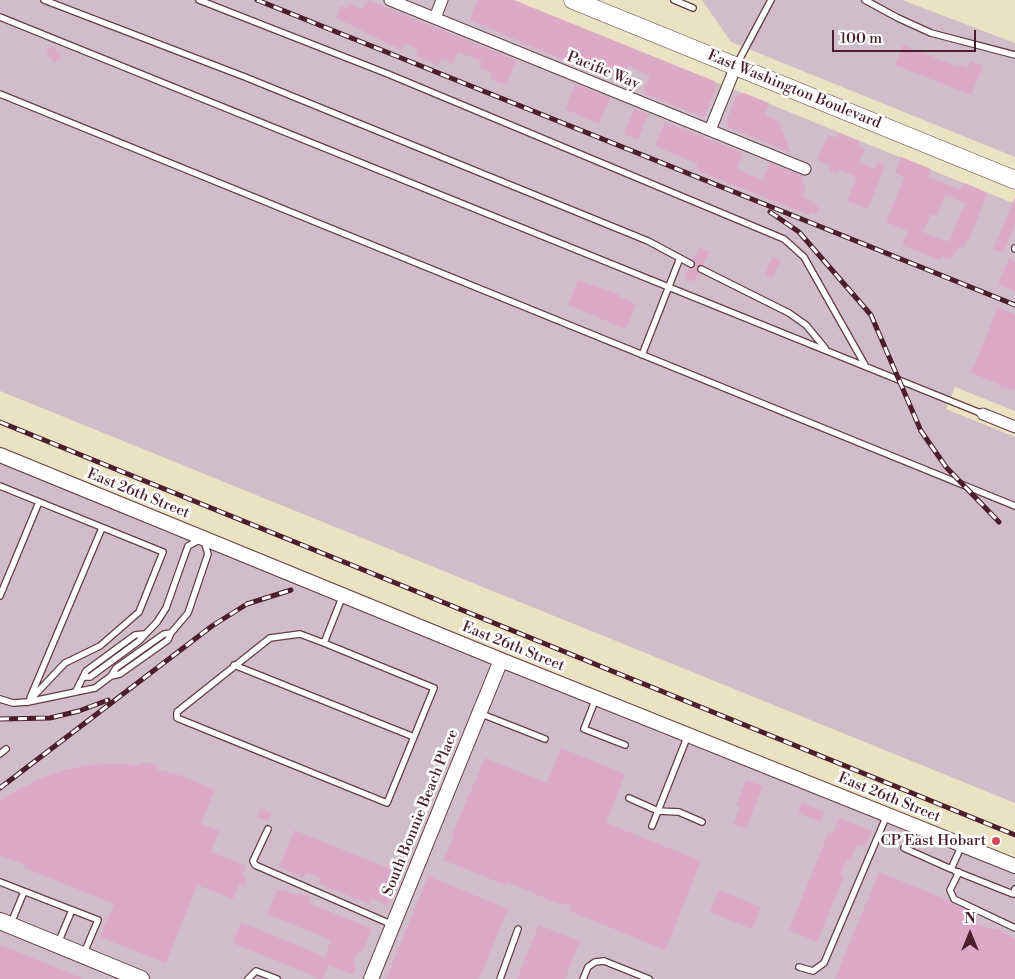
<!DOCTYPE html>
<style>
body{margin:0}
#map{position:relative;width:1015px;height:979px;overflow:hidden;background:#ebe2c1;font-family:"Libre Bodoni",serif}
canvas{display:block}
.north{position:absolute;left:945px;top:909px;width:50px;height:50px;-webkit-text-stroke:4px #fff;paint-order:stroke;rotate:0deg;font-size:14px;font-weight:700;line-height:20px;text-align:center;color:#4a1f2b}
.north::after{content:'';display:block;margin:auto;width:18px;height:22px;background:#4a1f2b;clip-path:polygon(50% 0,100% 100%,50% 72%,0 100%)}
.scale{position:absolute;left:832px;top:30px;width:144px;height:22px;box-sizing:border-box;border:2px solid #4a1f2b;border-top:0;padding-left:6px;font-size:15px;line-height:18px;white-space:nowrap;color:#4a1f2b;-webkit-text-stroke:4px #fff;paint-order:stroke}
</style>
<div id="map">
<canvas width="1015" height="979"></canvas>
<div class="north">N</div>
<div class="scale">100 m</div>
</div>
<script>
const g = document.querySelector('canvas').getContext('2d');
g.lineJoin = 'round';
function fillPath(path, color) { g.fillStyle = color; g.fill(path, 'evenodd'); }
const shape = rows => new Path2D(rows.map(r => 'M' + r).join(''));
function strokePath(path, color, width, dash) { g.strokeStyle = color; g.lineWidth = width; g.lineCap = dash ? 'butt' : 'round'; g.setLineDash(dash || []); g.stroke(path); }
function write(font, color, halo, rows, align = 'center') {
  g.font = font + ' "Libre Bodoni",serif'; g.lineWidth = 5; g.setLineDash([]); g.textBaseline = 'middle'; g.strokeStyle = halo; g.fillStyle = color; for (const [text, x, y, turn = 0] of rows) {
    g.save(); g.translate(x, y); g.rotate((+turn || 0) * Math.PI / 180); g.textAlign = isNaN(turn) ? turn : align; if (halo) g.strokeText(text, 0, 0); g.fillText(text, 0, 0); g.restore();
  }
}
fillPath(shape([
 [0,0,514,0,1015,204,1015,411,955,387,946,409,1015,437,1015,803,0,391],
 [702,0,902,0,1015,43,1015,157,731,42],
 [0,452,1015,859,1015,979,0,979]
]), '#d1bdca');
fillPath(shape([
 [368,0,516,60,506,85,490,79,492,73,479,67,482,61,458,52,453,64,441,59,439,65,415,56,418,49,404,44,402,50,336,18,340,6,348,8,350,4,362,9],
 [477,0,513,0,714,81,716,87,704,117,643,93,650,76,629,66,624,76,604,68,601,76,470,20],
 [903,45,958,67,959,65,968,68,971,61,983,66,971,95,895,65],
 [53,46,62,57,54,63,46,52],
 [575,84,610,98,599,124,565,109],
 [744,93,769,103,765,115,778,121,791,153,728,127,726,122,736,96],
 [634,109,648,114,638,140,624,134],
 [665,122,743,153,737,168,749,175,763,180,770,163,803,176,801,182,806,187,802,197,812,201,819,208,816,215,810,212,809,215,696,170,698,164,655,146],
 [838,133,859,141,857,146,865,149,859,163,875,169,878,162,885,165,868,209,847,201,857,177,840,170,837,174,829,171,831,166,817,160,828,135,836,138],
 [901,157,931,169,928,177,959,189,965,183,988,193,969,240,967,239,963,249,958,247,950,260,942,256,940,260,902,245,908,231,886,222,904,177,895,173],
 [945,195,965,203,949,242,923,232,931,214,937,216],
 [1015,197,1015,223,1003,253,993,249],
 [699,247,709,252,703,265,697,267,699,273,694,282,684,278,689,268,695,266,693,260],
 [772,257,781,260,773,278,765,275],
 [1009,259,1015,262,1015,291,998,284],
 [578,280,620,295,619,297,636,304,626,329,568,305],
 [998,307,1015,314,1015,390,998,386,999,384,971,373],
 [561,748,625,774,606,823,701,861,665,950,570,911,572,906,557,903,506,882,505,885,443,860,454,835,452,834,485,758,547,783],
 [141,762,157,765,156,769,182,776,215,790,201,824,219,831,211,852,246,866,242,876,247,878,244,887,239,884,233,899,197,885,166,963,100,937,114,904,23,867,24,864,0,856,0,801,9,795,41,778,65,770,88,765,121,764,141,766],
 [746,780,763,786,746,828,733,824,740,806,736,805],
 [802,803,824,812,820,822,798,813],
 [260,808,271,813,268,821,257,817],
 [839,818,872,831,865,847,857,844,850,861,846,860,840,875,844,876,817,942,789,930,829,832,833,834],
 [294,830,400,873,387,905,371,899,369,904,319,884,321,879,306,872,304,877,279,867],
 [879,872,950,901,966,910,963,918,987,928,998,929,1015,939,1015,979,835,979],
 [428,876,508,909,479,979,386,979],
 [281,889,298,896,299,893,311,898,309,903,372,929,362,953,358,951,353,965,356,967,353,975,329,965,323,979,321,979,233,943,241,922,325,957,331,940,267,914,277,890,281,891],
 [719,890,761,907,752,929,710,912],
 [539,925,580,941,565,979,517,979],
 [0,945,13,950,84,979,0,979]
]), '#dca9c7');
const service = shape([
 [44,0,245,77,648,241,691,264],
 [199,0,388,74,784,239,804,257,865,365],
 [674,0,693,8],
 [865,0,898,18,931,33,1015,55],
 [0,17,983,414],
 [737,64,771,0],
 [0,94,1015,506],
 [1015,248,1015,249],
 [701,269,789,313,806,325,825,348],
 [642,355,680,258],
 [0,486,163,552,139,612,100,646,65,663,28,702],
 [0,596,39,502],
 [324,643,300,634,270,638,177,712,177,718,387,803,434,688,324,643,343,595],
 [234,665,414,737],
 [111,676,116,668,164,634,171,633],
 [76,691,86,671,135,635,144,634],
 [30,698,102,528],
 [596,698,584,729,625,745],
 [0,699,13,703,28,702,95,688,111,676,120,674,168,640,171,633,188,613,208,554,203,538,188,546,166,608,157,622,139,641,90,677,83,677],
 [479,713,545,739],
 [0,754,6,749],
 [629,798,658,811,679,812,702,822],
 [652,826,688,735],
 [268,829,253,861,255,865,393,925],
 [904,848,951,869,962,845],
 [955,871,1013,894,1015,889],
 [959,872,950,890,954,899,1015,928],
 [0,882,98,920,84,953],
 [11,923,24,892],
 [58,943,72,910],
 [799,967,813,971,824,963,887,815],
 [248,979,256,971,277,979],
 [500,979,518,929],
 [583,979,588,967,595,962,604,961,649,979]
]);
const minor = shape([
 [390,0,805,169],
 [435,18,442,0],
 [710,130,736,66],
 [983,414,1015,427]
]);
const tertiary = shape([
 [0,455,501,660,1015,866],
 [371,979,501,660]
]);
const secondary = shape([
 [0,921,141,979]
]);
const primary = shape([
 [573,0,1015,180]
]);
strokePath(service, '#623c42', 8);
strokePath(minor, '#623c42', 13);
strokePath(tertiary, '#623c42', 16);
strokePath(secondary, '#623c42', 18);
strokePath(primary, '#623c42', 19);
strokePath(service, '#fff', 5.5);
strokePath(minor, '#fff', 11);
strokePath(tertiary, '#fff', 14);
strokePath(secondary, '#fff', 16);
strokePath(primary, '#fff', 18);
const rail = shape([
 [257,0,1015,305],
 [770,212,799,232,871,315,921,431,946,467,999,522],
 [0,422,1015,835],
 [0,719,50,718,79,711,108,700],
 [0,788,212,626,247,604,291,590]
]);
strokePath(rail, '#4a1f2b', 5);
strokePath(rail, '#fff', 3, [9]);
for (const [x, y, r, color] of [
 [996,841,5,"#d1495b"]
]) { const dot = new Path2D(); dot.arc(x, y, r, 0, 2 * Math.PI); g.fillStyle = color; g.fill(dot); strokePath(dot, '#fff', 2); }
write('15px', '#4a1f2b', '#fff', [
 ["Pacific Way",603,71,22],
 ["East Washington Boulevard",794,90,22],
 ["East 26th Street",138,494,22],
 ["East 26th Street",513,647,22],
 ["East 26th Street",889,798,22],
 ["South Bonnie Beach Place",421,813,-68]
]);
write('15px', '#4a1f2b', '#fff', [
 ["CP East Hobart",986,841]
], 'right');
</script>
